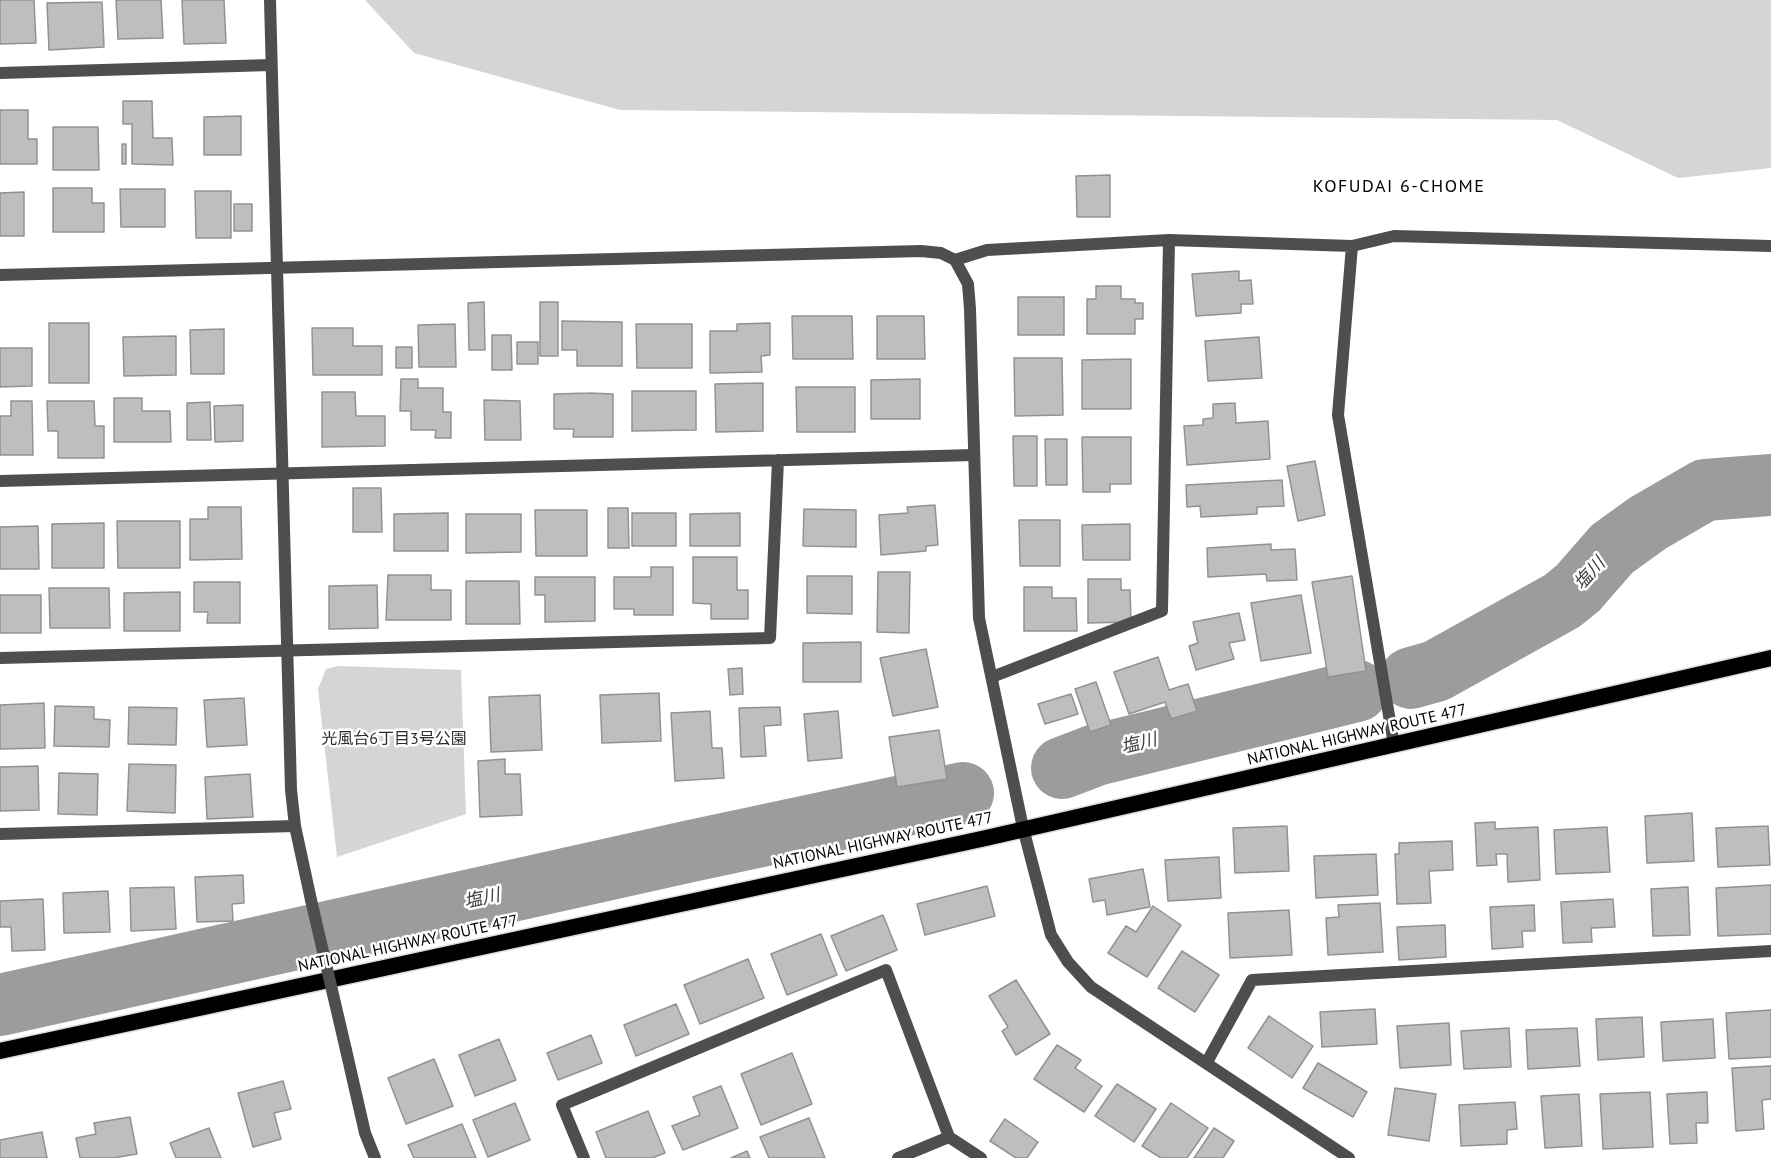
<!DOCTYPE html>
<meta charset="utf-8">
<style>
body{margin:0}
canvas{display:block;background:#fff}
</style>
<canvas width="1771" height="1158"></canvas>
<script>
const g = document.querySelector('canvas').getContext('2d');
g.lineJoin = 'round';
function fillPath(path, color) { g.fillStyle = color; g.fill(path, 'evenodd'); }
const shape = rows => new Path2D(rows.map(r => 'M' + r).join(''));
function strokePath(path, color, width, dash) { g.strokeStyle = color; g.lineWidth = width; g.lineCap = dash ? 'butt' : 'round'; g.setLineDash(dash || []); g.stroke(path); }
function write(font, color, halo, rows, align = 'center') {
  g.font = font + ' "PT Sans","Noto Sans JP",sans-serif'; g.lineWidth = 5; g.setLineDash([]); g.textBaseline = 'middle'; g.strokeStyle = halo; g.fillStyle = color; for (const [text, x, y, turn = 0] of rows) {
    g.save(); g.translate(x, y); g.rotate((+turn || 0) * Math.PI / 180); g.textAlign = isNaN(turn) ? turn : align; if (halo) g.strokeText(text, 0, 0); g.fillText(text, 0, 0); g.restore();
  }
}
fillPath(shape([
 [365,0,1771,0,1771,168,1678,178,1557,120,620,110,414,53],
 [338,666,461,670,466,814,337,857,318,689,326,669]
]), '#d5d5d5');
strokePath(shape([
 [1411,678,1436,671,1562,601,1578,588,1612,549,1648,523,1705,490,1771,485],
 [1062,768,1096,755,1357,691],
 [0,1005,691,851,963,793]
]), '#9c9c9c', 62);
const building = shape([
 [0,0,34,0,36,43,0,44,0,0],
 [116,0,161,0,163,38,118,39,116,0],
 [182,0,224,0,226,43,184,44,182,0],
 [102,2,104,47,49,50,47,3,102,2],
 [123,101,152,101,153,138,172,138,173,165,132,164,132,124,123,124,123,101],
 [0,110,28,110,28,139,37,139,37,164,0,164,0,110],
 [241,116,241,155,204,155,204,117,241,116],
 [53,127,98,127,99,170,53,170,53,127],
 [122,144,126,144,126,164,122,164,122,144],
 [1110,175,1110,217,1077,217,1076,176,1110,175],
 [53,188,92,188,92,203,104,203,104,232,53,232,53,188],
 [120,189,165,189,165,227,121,227,120,189],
 [195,191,231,191,231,238,196,238,195,191],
 [24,192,24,236,0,236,0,193,24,192],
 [234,204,252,204,252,231,234,231,234,204],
 [1239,271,1239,281,1251,280,1253,304,1241,304,1241,313,1196,316,1192,274,1239,271],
 [1096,286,1121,286,1121,299,1135,299,1135,303,1143,303,1143,319,1135,319,1135,334,1087,334,1087,299,1096,299,1096,286],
 [1018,297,1064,297,1064,335,1018,335,1018,297],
 [484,302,485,350,469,350,468,303,484,302],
 [540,302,558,302,558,356,540,356,540,302],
 [792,316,852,316,853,359,793,359,792,316],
 [877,316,924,316,925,359,877,359,877,316],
 [562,321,622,322,622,366,577,366,577,350,562,350,562,321],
 [49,323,89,323,89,383,49,383,49,323],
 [770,323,770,355,761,356,762,372,710,373,710,331,737,331,737,324,770,323],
 [455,324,456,367,419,367,418,325,455,324],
 [636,324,692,324,692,368,637,368,636,324],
 [312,328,353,328,353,346,382,346,382,375,313,375,312,328],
 [224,329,224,374,191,374,190,330,224,329],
 [492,335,511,335,512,370,492,370,492,335],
 [176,336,176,375,124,376,123,337,176,336],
 [1259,337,1262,378,1208,381,1205,341,1259,337],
 [517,342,538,342,538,364,517,364,517,342],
 [396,347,412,347,412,368,396,368,396,347],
 [0,348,32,348,32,386,0,387,0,348],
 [1014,358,1062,358,1063,415,1015,416,1014,358],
 [1131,359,1131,409,1082,409,1082,360,1131,359],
 [401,379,418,379,418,388,443,388,443,412,451,412,451,438,435,438,436,430,411,430,411,411,400,411,401,379],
 [920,379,920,419,871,419,871,380,920,379],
 [763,383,763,431,716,432,715,384,763,383],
 [796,387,855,387,855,432,797,432,796,387],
 [632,391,696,391,696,430,632,431,632,391],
 [322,392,355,392,356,416,385,416,385,446,322,447,322,392],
 [589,393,613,394,613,437,573,437,574,429,554,429,554,394,589,393],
 [114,398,142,398,142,411,170,411,171,442,114,442,114,398],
 [484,400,520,401,521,440,485,440,484,400],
 [11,401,32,401,33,455,0,455,0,416,11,416,11,401],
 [47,401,94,401,95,426,104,426,104,458,58,458,58,431,48,431,47,401],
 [210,402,211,440,187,440,187,403,210,402],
 [1235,403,1236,423,1268,421,1270,459,1187,465,1184,426,1203,425,1203,419,1213,418,1213,404,1235,403],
 [243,405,243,441,215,442,214,406,243,405],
 [1013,436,1037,436,1037,486,1014,486,1013,436],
 [1082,437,1131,437,1131,484,1110,484,1110,492,1083,492,1082,437],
 [1045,439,1067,439,1067,485,1046,485,1045,439],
 [1315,461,1325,515,1298,521,1287,466,1315,461],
 [1282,480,1284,506,1257,507,1257,514,1201,517,1200,506,1187,507,1186,485,1282,480],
 [353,488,381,488,382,532,353,532,353,488],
 [935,505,938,545,926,546,926,551,881,555,879,515,908,513,907,507,935,505],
 [208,507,241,507,242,559,190,560,190,519,208,519,208,507],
 [608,508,628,508,629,548,608,548,608,508],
 [804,509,856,510,856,547,803,546,804,509],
 [535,510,587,510,587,556,536,556,535,510],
 [448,513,448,551,394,551,394,514,448,513],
 [632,513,676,513,676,546,632,546,632,513],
 [740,513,740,546,690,546,690,514,740,513],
 [466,514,521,514,521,552,466,553,466,514],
 [1019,520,1060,520,1060,566,1020,566,1019,520],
 [117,521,180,521,180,568,118,568,117,521],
 [104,523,104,568,52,568,52,524,104,523],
 [1130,524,1130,560,1083,560,1082,525,1130,524],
 [38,526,39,569,0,569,0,527,38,526],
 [1271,544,1271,550,1295,549,1297,580,1267,581,1266,574,1208,577,1207,548,1271,544],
 [693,557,737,557,737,590,748,590,748,619,711,619,711,604,693,603,693,557],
 [651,567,673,567,673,615,634,615,634,609,614,609,614,577,651,577,651,567],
 [878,572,910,572,909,633,877,632,878,572],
 [388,575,431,575,431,590,451,590,451,620,386,620,388,575],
 [807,576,852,576,852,614,807,613,807,576],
 [1352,576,1366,671,1328,677,1312,582,1352,576],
 [535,577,595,577,595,621,545,622,545,595,535,595,535,577],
 [1088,579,1121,579,1121,590,1130,590,1131,622,1088,623,1088,579],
 [466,581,519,581,520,624,466,624,466,581],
 [194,582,240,582,240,623,207,623,208,612,194,612,194,582],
 [377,585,378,628,329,629,329,586,377,585],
 [1024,587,1052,587,1052,598,1076,598,1077,631,1024,631,1024,587],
 [49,588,109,588,110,628,50,628,49,588],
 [180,592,180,631,124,631,124,593,180,592],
 [0,595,41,595,41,633,0,633,0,595],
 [1301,595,1311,653,1261,661,1251,603,1301,595],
 [1239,613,1245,640,1229,643,1234,659,1196,670,1189,646,1198,643,1193,622,1239,613],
 [861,642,861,682,803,682,803,643,861,642],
 [926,649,938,707,893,716,880,658,926,649],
 [1158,657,1169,690,1188,684,1197,711,1171,719,1165,702,1129,714,1114,672,1158,657],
 [742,668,743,694,730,695,728,669,742,668],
 [1096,682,1111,725,1090,732,1075,689,1096,682],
 [659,693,661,741,602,743,600,695,659,693],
 [1071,694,1078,714,1045,724,1038,704,1071,694],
 [540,695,542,750,491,752,489,697,540,695],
 [244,698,247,745,207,747,204,700,244,698],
 [44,703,45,748,0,749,0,705,44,703],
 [55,706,94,707,94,719,110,720,109,747,54,746,55,706],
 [129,707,177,708,176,745,128,744,129,707],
 [780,707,781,725,764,726,766,756,741,757,739,708,780,707],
 [710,711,712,748,722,748,724,778,675,781,671,713,710,711],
 [838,711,842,758,808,761,804,714,838,711],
 [939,730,947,779,897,787,889,737,939,730],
 [505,759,505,774,520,774,522,815,480,817,478,761,505,759],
 [129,764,176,765,175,813,127,811,129,764],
 [38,766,39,810,0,811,0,767,38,766],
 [59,773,98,774,97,815,58,814,59,773],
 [250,774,253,817,207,819,205,777,250,774],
 [1692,813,1694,861,1647,863,1645,816,1692,813],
 [1495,822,1495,829,1538,827,1540,880,1508,882,1507,854,1496,854,1497,865,1477,866,1475,823,1495,822],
 [1287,826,1289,871,1235,873,1233,828,1287,826],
 [1768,826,1770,865,1718,867,1716,828,1768,826],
 [1607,827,1610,872,1556,874,1554,830,1607,827],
 [1452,841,1453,870,1429,871,1431,903,1397,904,1395,854,1399,854,1399,843,1452,841],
 [1376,854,1378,895,1316,898,1314,856,1376,854],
 [1219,857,1221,898,1168,901,1165,860,1219,857],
 [1143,869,1150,907,1107,915,1105,900,1093,902,1089,879,1143,869],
 [243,875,244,903,232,904,233,921,197,922,195,877,243,875],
 [1771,885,1771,934,1718,936,1716,888,1771,885],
 [987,886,995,916,925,935,917,904,987,886],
 [174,887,176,929,131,931,130,888,174,887],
 [1688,887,1690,935,1653,936,1651,889,1688,887],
 [108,891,110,932,64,933,63,893,108,891],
 [43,899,45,950,12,951,11,927,0,927,0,901,43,899],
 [1613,899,1615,927,1591,928,1592,942,1563,943,1561,902,1613,899],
 [1380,903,1383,952,1328,955,1326,918,1339,917,1338,905,1380,903],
 [1534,905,1535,931,1522,931,1523,947,1492,949,1490,907,1534,905],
 [1153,906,1181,925,1147,977,1108,953,1126,926,1136,932,1153,906],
 [1289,910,1292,955,1230,958,1228,913,1289,910],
 [883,915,897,950,846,971,831,936,883,915],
 [1445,925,1446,957,1399,960,1397,927,1445,925],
 [821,934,837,975,787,995,771,954,821,934],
 [1182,951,1219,975,1195,1012,1158,988,1182,951],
 [748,959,764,998,700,1024,684,985,748,959],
 [1016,980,1050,1034,1016,1055,1002,1031,1008,1027,989,996,1016,980],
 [676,1004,689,1034,636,1056,624,1025,676,1004],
 [1375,1009,1377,1044,1322,1047,1320,1012,1375,1009],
 [1771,1010,1771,1057,1729,1059,1726,1013,1771,1010],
 [1269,1016,1313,1046,1292,1078,1248,1048,1269,1016],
 [1642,1017,1644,1057,1598,1060,1596,1019,1642,1017],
 [1713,1019,1715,1058,1663,1061,1661,1022,1713,1019],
 [1449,1023,1451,1065,1400,1068,1397,1026,1449,1023],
 [1509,1028,1511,1067,1464,1069,1461,1031,1509,1028],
 [1577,1028,1580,1066,1528,1069,1526,1030,1577,1028],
 [591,1035,602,1063,558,1080,547,1053,591,1035],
 [499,1039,516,1080,475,1096,459,1055,499,1039],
 [1057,1045,1081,1060,1075,1068,1102,1086,1084,1112,1034,1079,1057,1045],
 [792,1053,812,1104,761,1125,741,1074,792,1053],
 [434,1059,453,1106,406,1124,388,1078,434,1059],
 [1318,1063,1367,1092,1353,1117,1303,1088,1318,1063],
 [1771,1066,1771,1099,1762,1100,1764,1129,1736,1131,1732,1068,1771,1066],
 [283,1081,291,1109,274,1113,281,1139,253,1147,238,1093,283,1081],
 [1117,1084,1156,1109,1134,1142,1095,1116,1117,1084],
 [721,1086,738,1128,683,1150,672,1126,700,1115,693,1097,721,1086],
 [1395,1088,1436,1094,1429,1141,1388,1135,1395,1088],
 [1650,1092,1653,1147,1603,1149,1600,1094,1650,1092],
 [1707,1092,1708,1123,1696,1123,1697,1143,1670,1144,1667,1094,1707,1092],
 [1579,1094,1582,1146,1545,1148,1541,1096,1579,1094],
 [1515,1102,1517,1129,1507,1130,1507,1144,1461,1146,1459,1105,1515,1102],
 [515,1103,530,1140,488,1157,473,1120,515,1103],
 [1171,1103,1208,1128,1187,1158,1161,1158,1142,1146,1171,1103],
 [648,1111,665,1153,652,1158,606,1158,596,1132,648,1111],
 [130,1117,137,1154,113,1158,80,1158,76,1138,96,1134,94,1123,130,1117],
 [809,1118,825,1158,769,1158,760,1137,809,1118],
 [1005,1119,1038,1142,1027,1158,1016,1158,990,1141,1005,1119],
 [462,1124,476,1158,414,1158,408,1145,462,1124],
 [209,1128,221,1158,176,1158,170,1143,209,1128],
 [1214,1128,1234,1141,1223,1158,1194,1158,1214,1128],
 [42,1132,47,1158,0,1158,0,1140,42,1132],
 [747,1151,750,1158,731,1158,747,1151]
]);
fillPath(building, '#bebebe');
strokePath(building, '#929292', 1.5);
const trunk = shape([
 [0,1051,986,838,1771,658]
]);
strokePath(trunk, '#dbdbdb', 19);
strokePath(shape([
 [270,0,277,268],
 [0,73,271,65],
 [1352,246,1338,415,1394,745],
 [955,260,987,250,1169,240,1352,246,1394,236,1771,246],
 [0,481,974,455],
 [0,658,770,638,778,460],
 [992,677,1162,611,1169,240],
 [0,834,295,826],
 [1207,1062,1252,980,1771,951],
 [584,1158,562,1105,886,970,949,1137,981,1158],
 [898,1158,949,1137]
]), '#4e4e4e', 12);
strokePath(shape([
 [277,268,291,790,295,826,311,900],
 [0,275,921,251,941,253,955,260,968,284,970,309,979,618,1023,828,1051,935,1068,962,1091,987,1349,1158],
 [346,1050,365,1133,375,1158]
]), '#4e4e4e', 12);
strokePath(trunk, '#000', 16);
strokePath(shape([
 [311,900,346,1050]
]), '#4e4e4e', 12);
write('16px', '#000', '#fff', [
 ["NATIONAL HIGHWAY ROUTE 477",1357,735,-13],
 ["NATIONAL HIGHWAY ROUTE 477",883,841,-12],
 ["NATIONAL HIGHWAY ROUTE 477",408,944,-12]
]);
write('16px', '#2c2c2c', '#fff', [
 ["光風台6丁目3号公園",394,739]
]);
g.letterSpacing = '1.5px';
write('18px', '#000', '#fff', [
 ["KOFUDAI 6-CHOME",1399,187]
]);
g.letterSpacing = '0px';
write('italic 18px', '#3d3d3d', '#fff', [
 ["塩川",1590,574,-48],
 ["塩川",1139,744,-14],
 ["塩川",482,899,-12]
]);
</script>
